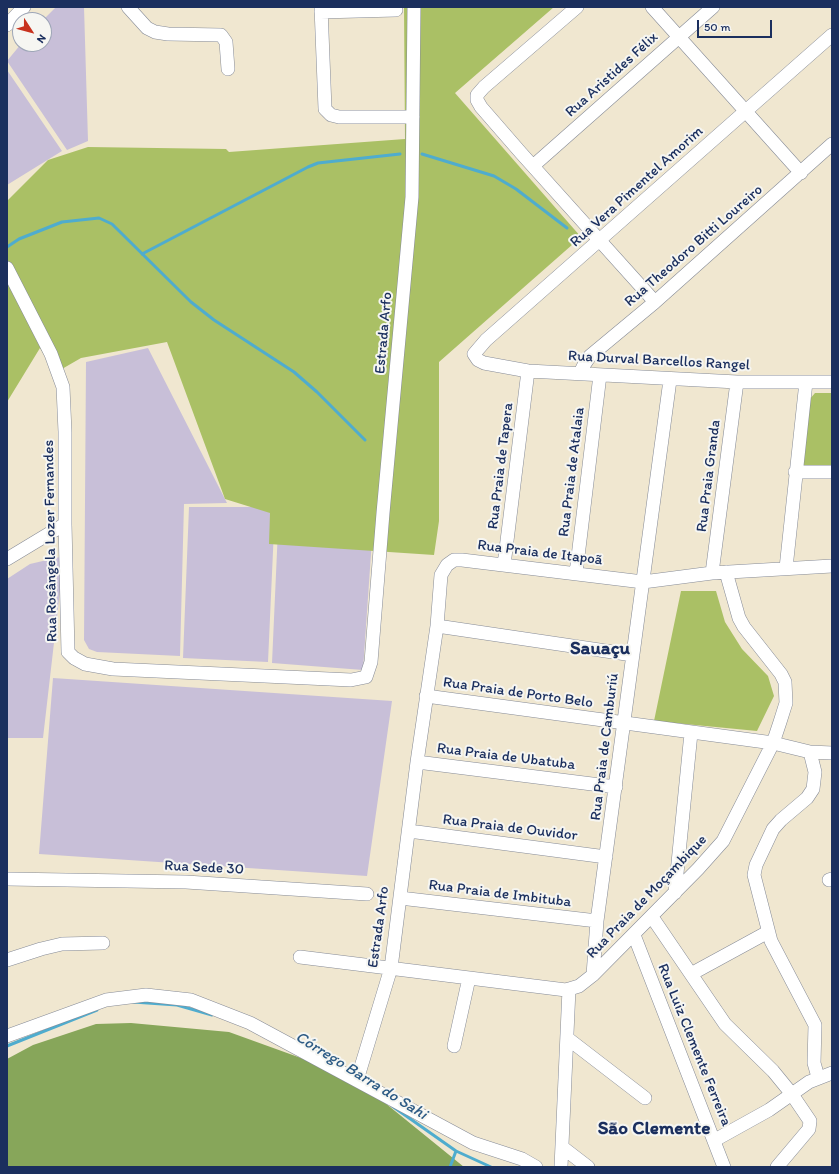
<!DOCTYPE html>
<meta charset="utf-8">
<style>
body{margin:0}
#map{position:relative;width:839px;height:1174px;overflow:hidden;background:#f0e7d0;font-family:Itim,sans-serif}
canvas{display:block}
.frame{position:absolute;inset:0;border:8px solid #1b2f5e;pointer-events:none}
.north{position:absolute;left:12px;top:12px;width:40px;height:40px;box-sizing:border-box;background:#f6f6f2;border:1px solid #9ea6b7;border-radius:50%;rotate:126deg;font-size:11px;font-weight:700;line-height:16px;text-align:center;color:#1b2f5e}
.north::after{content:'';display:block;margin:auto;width:14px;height:18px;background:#c8321e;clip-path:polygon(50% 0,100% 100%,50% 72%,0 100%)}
.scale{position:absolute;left:697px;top:20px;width:75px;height:18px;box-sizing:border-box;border:2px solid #1b2f5e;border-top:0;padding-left:5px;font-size:12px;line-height:14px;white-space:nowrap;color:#1b2f5e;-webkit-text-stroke:3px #f6f6f2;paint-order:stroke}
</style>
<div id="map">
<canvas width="839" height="1174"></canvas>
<div class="frame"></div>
<div class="north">N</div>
<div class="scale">50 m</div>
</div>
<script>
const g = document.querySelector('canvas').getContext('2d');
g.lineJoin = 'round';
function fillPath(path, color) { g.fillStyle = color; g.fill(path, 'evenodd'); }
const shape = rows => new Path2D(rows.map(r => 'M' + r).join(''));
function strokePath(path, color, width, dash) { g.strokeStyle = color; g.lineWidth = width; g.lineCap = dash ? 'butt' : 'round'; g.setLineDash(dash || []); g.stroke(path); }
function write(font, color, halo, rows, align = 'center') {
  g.font = font + ' Itim,sans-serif'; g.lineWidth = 4; g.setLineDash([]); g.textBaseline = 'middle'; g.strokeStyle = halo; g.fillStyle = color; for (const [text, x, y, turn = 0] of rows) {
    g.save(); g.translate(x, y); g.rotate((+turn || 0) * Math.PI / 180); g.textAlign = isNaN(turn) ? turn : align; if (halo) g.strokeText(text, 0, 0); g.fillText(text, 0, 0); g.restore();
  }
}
fillPath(shape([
 [56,7,84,7,88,141,67,150,7,61,21,44,44,44,43,20],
 [7,70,62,151,7,185],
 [148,348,227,503,184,504,180,656,97,652,89,649,84,640,86,362],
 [189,507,275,507,268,662,183,658],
 [279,507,374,510,363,670,272,663],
 [64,556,43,738,7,738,7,579,30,564],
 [53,678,392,701,367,876,39,854]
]), '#c8bfd8');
fillPath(shape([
 [404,7,554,7,455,93,581,237,439,362,439,521,434,555,269,544,270,513,225,499,167,342,81,358,55,373,40,348,7,402,7,201,48,160,88,147,226,149,229,152,405,139],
 [815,393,832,393,832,469,802,469,809,400],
 [681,591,716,591,725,622,742,649,768,676,774,696,757,731,654,721]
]), '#aac065');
fillPath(shape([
 [131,1023,229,1032,359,1079,358,1081,464,1167,7,1167,7,1059,33,1045,96,1024]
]), '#87a65a');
strokePath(shape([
 [422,154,494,176,516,189,567,228],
 [7,247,19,239,62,222,99,218,112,224,191,302,214,320,294,372,317,392,365,440],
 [142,254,308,167,318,163,400,154],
 [133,1002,177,1005,212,1015],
 [7,1046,97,1010],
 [392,1106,456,1151,491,1167],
 [450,1167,456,1151]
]), '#4facce', 3);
const minor = shape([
 [128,7,147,28,155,32,168,34,221,35,226,42,228,69],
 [321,7,325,109,331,115,339,117,413,117],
 [577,7,484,87,477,95,477,100,481,107,521,153,655,302],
 [652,7,801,173],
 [321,12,396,10],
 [7,25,24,7],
 [832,35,486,340,474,354,478,360,484,363,528,371,737,382,832,382],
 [533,166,713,7],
 [7,268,51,354,63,387,65,432,65,524,68,652,74,658,85,664,113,669,351,680,366,677,371,662,383,513,412,197,414,7],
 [580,373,584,365,590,356,655,302,832,144],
 [795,472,832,472],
 [7,559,65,524],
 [504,565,528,371],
 [786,568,806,382],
 [576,573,600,375],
 [712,573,737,382],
 [437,626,633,655],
 [426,696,773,743,810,752,832,753],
 [810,752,815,772,813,789,807,798,781,820,773,829,756,865,754,875,771,941,815,1025,814,1063,818,1077],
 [417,762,616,787],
 [409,831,606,857],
 [7,879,186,882,367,894],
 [829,880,832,879],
 [675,893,691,733],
 [400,898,597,921],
 [652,917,725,1024,773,1071,791,1093,810,1121,809,1129,777,1167],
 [634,935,724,1167],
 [300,957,566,990,579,986,593,975,698,869,723,841,773,743,780,722,786,703,785,682,781,674,744,627,739,618,726,572],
 [7,960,41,949,62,944,103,943],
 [691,974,768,932],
 [593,975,597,921,670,380],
 [7,1036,106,1000,146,995,191,1000,250,1023,473,1143,522,1159,536,1167],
 [567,1038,645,1098],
 [454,1046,469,978],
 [357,1080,391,968,417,762,437,626,441,575,447,565,454,560,462,560,643,582,712,573,832,566],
 [715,1140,769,1110,809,1082,832,1073],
 [562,1147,588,1167],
 [561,1167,569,989]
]);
strokePath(minor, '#868b97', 14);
strokePath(minor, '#fff', 13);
write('15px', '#1b2f5e', '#f6f6f2', [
 ["Rua Aristides Félix",612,75,-42],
 ["Rua Vera Pimentel Amorim",637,187,-42],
 ["Rua Theodoro Bitti Loureiro",694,246,-41],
 ["Estrada Arfo",384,333,-85],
 ["Rua Durval Barcellos Rangel",659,361,3],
 ["Rua Praia de Tapera",501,466,-83],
 ["Rua Praia de Atalaia",572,472,-83],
 ["Rua Praia Granda",709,476,-83],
 ["Rua Rosângela Lozer Fernandes",51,541,-91],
 ["Rua Praia de Itapoã",540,553,7],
 ["Rua Praia de Porto Belo",518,693,8],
 ["Rua Praia de Camburiú",605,747,-83],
 ["Rua Praia de Ubatuba",506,757,7],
 ["Rua Praia de Ouvidor",510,828,7],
 ["Rua Sede 30",204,868,3],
 ["Rua Praia de Imbituba",500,894,7],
 ["Rua Praia de Moçambique",647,897,-46],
 ["Estrada Arfo",379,927,-82],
 ["Rua Luiz Clemente Ferreira",694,1045,68]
]);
write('italic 16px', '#2d5b85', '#f6f6f2', [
 ["Córrego Barra do Sahi",361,1076,32]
]);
write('bold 19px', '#1b2f5e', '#f6f6f2', [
 ["Sauaçu",600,649],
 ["São Clemente",654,1129]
]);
</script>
